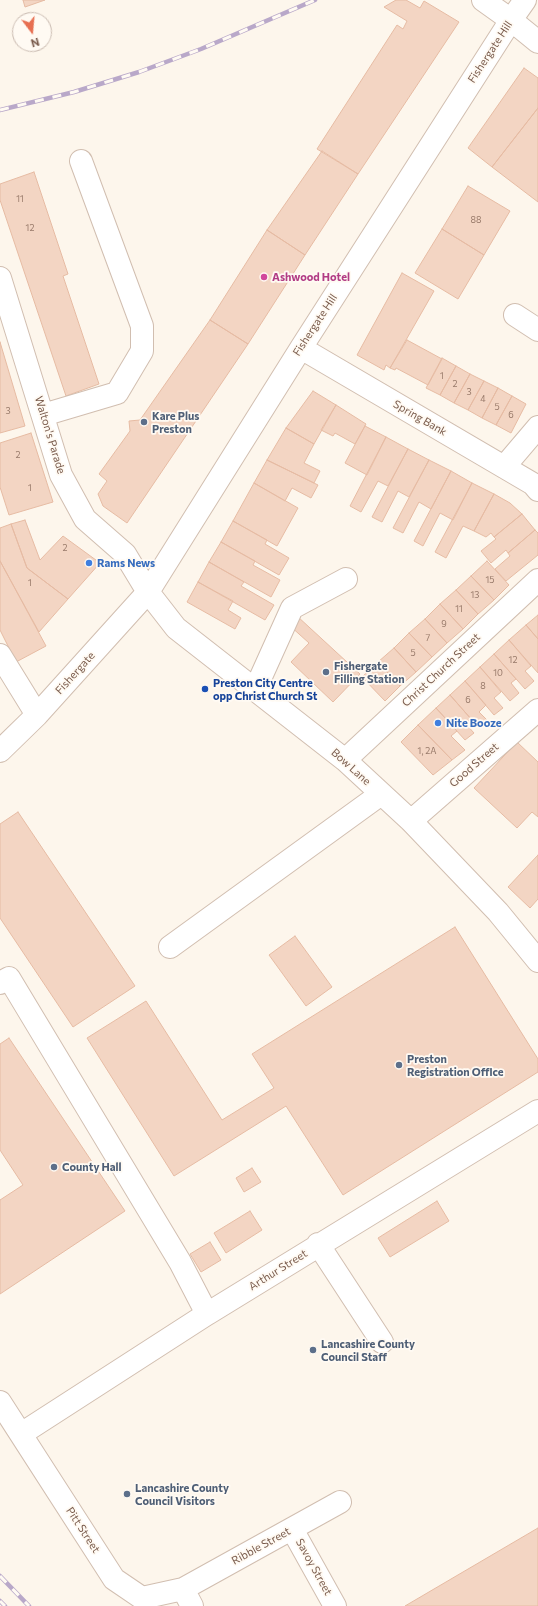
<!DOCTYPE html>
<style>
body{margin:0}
#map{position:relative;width:538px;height:1606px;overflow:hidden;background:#fdf6ec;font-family:Commissioner,sans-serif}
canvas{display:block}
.north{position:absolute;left:12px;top:12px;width:40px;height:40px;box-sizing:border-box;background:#fffaf3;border:1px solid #cabbb1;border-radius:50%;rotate:164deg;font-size:11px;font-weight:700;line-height:16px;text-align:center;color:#7a5c4d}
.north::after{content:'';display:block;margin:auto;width:14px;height:18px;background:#e76f51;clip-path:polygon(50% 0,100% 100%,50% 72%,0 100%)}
</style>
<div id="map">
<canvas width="538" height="1606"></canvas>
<div class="north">N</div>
</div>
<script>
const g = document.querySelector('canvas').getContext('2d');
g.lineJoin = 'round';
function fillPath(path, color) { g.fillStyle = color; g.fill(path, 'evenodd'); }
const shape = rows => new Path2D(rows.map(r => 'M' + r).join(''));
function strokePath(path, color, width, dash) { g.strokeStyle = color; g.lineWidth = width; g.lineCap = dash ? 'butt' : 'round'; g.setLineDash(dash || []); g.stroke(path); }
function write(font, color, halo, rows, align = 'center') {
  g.font = font + ' Commissioner,sans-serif'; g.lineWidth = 3.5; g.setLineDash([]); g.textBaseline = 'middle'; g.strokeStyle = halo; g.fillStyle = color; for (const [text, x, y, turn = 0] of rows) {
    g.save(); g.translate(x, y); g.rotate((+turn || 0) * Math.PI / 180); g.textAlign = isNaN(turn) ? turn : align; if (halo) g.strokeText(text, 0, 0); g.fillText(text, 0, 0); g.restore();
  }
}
const building = shape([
 [23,0,45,0,25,7,23,0],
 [396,0,406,0,420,8,424,1,459,22,358,174,317,149,397,25,403,29,407,21,384,7,396,0],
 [524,68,538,78,538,108,492,167,468,148,524,68],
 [538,108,538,202,492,167,538,108],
 [322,151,358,174,305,255,267,230,322,151],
 [34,172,68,274,63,276,99,384,66,396,0,200,0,184,34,172],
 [468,186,510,211,484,255,442,229,468,186],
 [442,229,484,255,458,299,415,273,442,229],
 [267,230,305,255,248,344,210,320,267,230],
 [402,273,434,291,390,368,386,365,384,370,357,355,402,273],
 [210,320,248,344,127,523,103,506,98,494,107,481,99,474,130,431,129,421,140,420,210,320],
 [407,340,442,359,428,385,396,368,395,370,390,368,407,340],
 [0,342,25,426,0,433,0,342],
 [442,358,456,366,440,395,426,388,442,358],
 [456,366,470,374,454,403,440,395,456,366],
 [470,374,484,381,468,410,454,403,470,374],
 [484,381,498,388,482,418,468,410,484,381],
 [498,388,512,396,496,425,482,418,498,388],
 [313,391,336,405,314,444,286,428,313,391],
 [512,396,526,404,511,433,496,425,512,396],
 [336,405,366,424,355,444,335,433,333,436,321,430,336,405],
 [365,426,386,437,367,475,345,463,365,426],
 [286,428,314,444,304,463,320,471,314,483,267,460,286,428],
 [31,433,53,502,9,515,0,487,0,443,31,433],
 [386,437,408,449,388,486,378,481,361,512,350,506,386,437],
 [408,449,429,460,409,497,398,491,382,522,372,517,408,449],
 [267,460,318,485,311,498,292,488,285,501,254,483,267,460],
 [429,460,451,471,431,509,419,502,403,533,393,528,429,460],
 [451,471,472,483,453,520,440,513,423,546,414,541,451,471],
 [254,483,298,508,277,546,233,521,254,483],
 [472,483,494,494,474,531,463,526,446,558,435,552,472,483],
 [494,494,510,503,522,514,494,537,491,533,486,537,474,531,494,494],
 [522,514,535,530,508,553,506,550,491,563,481,551,496,539,494,537,522,514],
 [25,520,40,560,63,536,100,563,68,599,27,568,11,524,25,520],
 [233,521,267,540,265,544,289,558,279,575,221,542,233,521],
 [11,524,27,568,68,599,39,632,0,561,0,528,11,524],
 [535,530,538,533,538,555,506,581,495,569,510,556,508,553,535,530],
 [221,542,255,561,253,565,280,580,271,597,209,562,221,542],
 [0,561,46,646,16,662,0,630,0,561],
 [487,561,509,585,494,600,471,576,487,561],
 [209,562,244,582,241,586,274,605,265,620,198,582,209,562],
 [471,576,494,600,478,614,456,590,471,576],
 [198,582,233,601,228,610,241,618,235,629,187,602,198,582],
 [456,590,478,614,463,629,440,604,456,590],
 [440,604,463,629,447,643,425,619,440,604],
 [538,615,538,639,526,625,538,615],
 [297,616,360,674,333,702,291,662,309,643,289,625,297,616],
 [425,619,447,643,432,657,409,633,425,619],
 [526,625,538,639,538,673,509,640,526,625],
 [409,633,432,657,416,672,394,648,409,633],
 [509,640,531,666,525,671,534,681,525,689,494,654,509,640],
 [394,648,416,672,400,686,378,662,394,648],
 [494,654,516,679,511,683,519,693,510,701,480,667,494,654],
 [378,662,400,686,385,701,362,677,378,662],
 [480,667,501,692,494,698,503,708,494,715,465,681,480,667],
 [465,681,486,705,479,712,488,721,479,728,450,695,465,681],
 [450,695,471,719,465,723,474,733,465,740,436,708,450,695],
 [436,708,457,731,451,736,465,750,452,760,418,725,436,708],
 [418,725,452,760,433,775,401,742,418,725],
 [517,742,538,762,538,817,532,812,517,828,474,788,517,742],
 [18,812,135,986,73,1027,0,918,0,824,18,812],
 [538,855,538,899,530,908,508,887,538,855],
 [455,927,538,1059,538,1072,343,1195,286,1106,174,1176,87,1038,146,1001,222,1120,274,1088,252,1054,455,927],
 [295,936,332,987,306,1006,269,955,295,936],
 [9,1038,125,1211,0,1294,0,1200,23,1185,0,1150,0,1044,9,1038],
 [252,1168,261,1182,244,1192,236,1178,252,1168],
 [437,1201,449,1221,390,1257,378,1238,437,1201],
 [250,1211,262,1230,226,1253,214,1233,250,1211],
 [210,1242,221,1260,201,1272,190,1254,210,1242],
 [538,1528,538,1606,405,1606,538,1528]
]);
fillPath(building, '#f3d5c3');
strokePath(building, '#e6bba3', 1);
const minor = shape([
 [483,0,511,20,538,42],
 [0,278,61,475,85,519,125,554,148,592,176,628,345,760,411,821,498,912,538,961],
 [515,315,538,330],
 [301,348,533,484,538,490],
 [43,415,117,393,142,351,142,326,81,161],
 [504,467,538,427],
 [0,655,37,715],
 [255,690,292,608,346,579],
 [0,751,37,715,148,592,301,348,511,20,525,0],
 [345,760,538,580],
 [411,821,538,710],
 [170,947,381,794],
 [0,983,9,978,180,1262,207,1314],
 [318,1244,382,1342],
 [0,1402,114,1579,142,1598,183,1589,192,1606],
 [21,1434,207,1314,538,1111],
 [292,1529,335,1606],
 [183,1589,340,1502]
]);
strokePath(minor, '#d1beb0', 24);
strokePath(minor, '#fff', 22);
const rail = shape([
 [0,110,74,92,139,72,201,49,315,0],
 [0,1576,29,1606],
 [0,1601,5,1606]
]);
strokePath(rail, '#b9a8c9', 4.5);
strokePath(rail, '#fffaf3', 3, [9]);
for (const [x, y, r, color] of [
 [264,277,4,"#d1479c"],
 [144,422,4,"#5c6f8a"],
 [89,563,4,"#3f7fe0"],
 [326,672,4,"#5c6f8a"],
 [205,689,4,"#1a4fb4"],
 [438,723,4,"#3f7fe0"],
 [399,1065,4,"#5c6f8a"],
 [54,1167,4,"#5c6f8a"],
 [313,1350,4,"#5c6f8a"],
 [127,1494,4,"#5c6f8a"]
]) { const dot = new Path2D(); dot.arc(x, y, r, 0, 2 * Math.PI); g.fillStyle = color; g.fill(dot); strokePath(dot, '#fffaf3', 1.5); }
write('9px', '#987a6a', null, [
 ["11",20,199],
 ["88",476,220],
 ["12",30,228],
 ["1",442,376],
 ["2",455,384],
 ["3",469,392],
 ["4",483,399],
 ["5",497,407],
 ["3",8,411],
 ["6",511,415],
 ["2",18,455],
 ["1",30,488],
 ["2",65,548],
 ["15",490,580],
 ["1",30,583],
 ["13",475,595],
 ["11",459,609],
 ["9",444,624],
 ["7",428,638],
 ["5",413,653],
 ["12",513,660],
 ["10",498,673],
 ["8",483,686],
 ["6",468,700],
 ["1, 2A",427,751]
]);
write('11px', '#7a5c4d', '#fffaf3', [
 ["Fishergate Hill",490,52,-57],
 ["Fishergate Hill",315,325,-57],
 ["Spring Bank",420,418,30],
 ["Walton's Parade",50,435,73],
 ["Christ Church Street",441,670,-43],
 ["Fishergate",75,673,-48],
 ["Good Street",474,765,-41],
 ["Bow Lane",351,767,42],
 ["Arthur Street",278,1270,-32],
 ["Pitt Street",83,1530,57],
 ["Ribble Street",261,1546,-29],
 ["Savoy Street",314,1567,61]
]);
write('bold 11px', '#b23c85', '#fffaf3', [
 ["Ashwood Hotel",272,277]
], 'left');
write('bold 11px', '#4e5e75', '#fffaf3', [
 ["Kare Plus",152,416],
 ["Preston",152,429],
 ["Fishergate",334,666],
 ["Filling Station",334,679],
 ["Preston",407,1059],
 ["Registration Office",407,1072],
 ["County Hall",62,1167],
 ["Lancashire County",321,1344],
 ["Council Staff",321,1357],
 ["Lancashire County",135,1488],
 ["Council Visitors",135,1501]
], 'left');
write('bold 11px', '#366cbe', '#fffaf3', [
 ["Rams News",97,563],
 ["Nite Booze",446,723]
], 'left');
write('bold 11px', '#164399', '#fffaf3', [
 ["Preston City Centre",213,683],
 ["opp Christ Church St",213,696]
], 'left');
</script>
